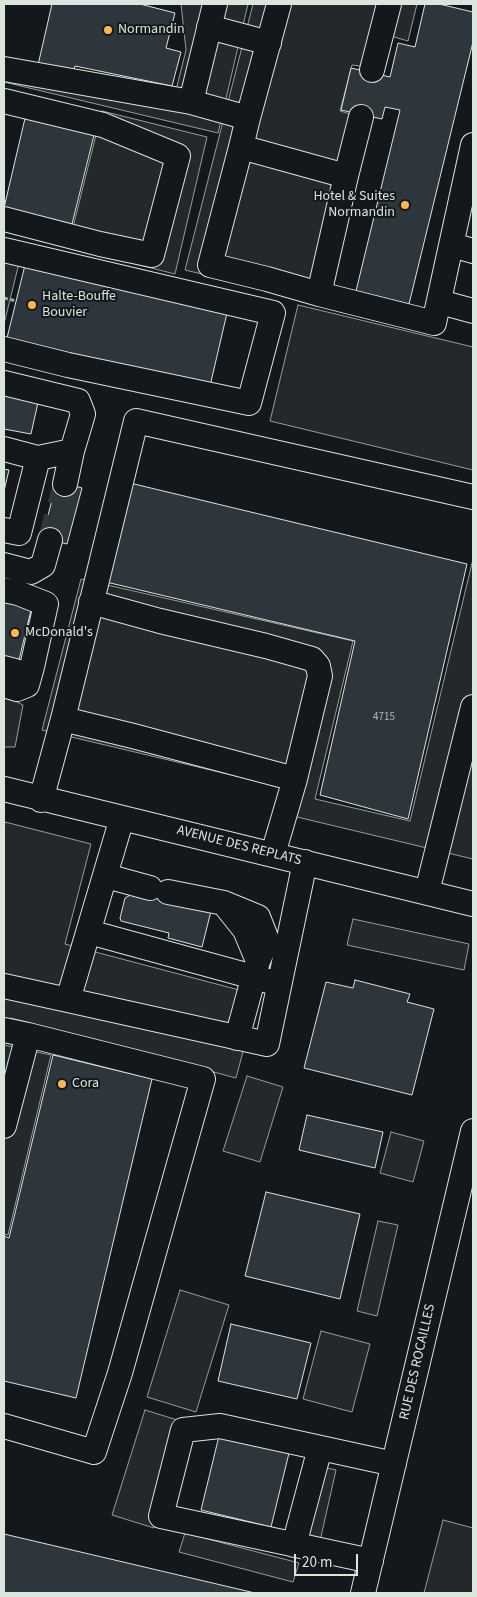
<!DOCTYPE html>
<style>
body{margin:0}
#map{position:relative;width:477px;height:1597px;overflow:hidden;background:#14181c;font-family:"Source Sans 3",sans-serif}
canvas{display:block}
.frame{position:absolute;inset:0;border:5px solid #d8e6dc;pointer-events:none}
.scale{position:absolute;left:294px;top:1554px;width:64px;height:22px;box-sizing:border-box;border:2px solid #d8e6dc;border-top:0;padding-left:6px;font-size:15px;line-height:18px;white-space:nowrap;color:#d8e6dc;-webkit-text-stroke:4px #14181c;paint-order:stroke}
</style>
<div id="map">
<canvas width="477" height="1597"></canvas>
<div class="frame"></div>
<div class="scale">20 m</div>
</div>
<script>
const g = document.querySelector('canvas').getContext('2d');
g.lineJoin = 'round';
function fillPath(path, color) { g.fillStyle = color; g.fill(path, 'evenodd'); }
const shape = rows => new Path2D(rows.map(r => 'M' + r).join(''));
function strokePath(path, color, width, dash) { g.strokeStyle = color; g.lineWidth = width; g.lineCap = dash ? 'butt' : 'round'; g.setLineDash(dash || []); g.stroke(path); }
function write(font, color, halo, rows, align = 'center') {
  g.font = font + ' "Source Sans 3",sans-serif'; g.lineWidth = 4; g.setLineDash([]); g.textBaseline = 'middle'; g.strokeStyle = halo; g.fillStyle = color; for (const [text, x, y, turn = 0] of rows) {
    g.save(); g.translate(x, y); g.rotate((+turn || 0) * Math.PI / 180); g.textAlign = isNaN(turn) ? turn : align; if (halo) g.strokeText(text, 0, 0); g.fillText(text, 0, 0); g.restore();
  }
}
const parking = shape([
 [181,4,248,4,218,133,4,82,4,60,176,90,186,50,181,4],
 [253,4,417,4,408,41,391,36,383,69,352,65,340,111,370,120,325,303,185,270,253,4],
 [102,111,207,137,175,274,68,247,102,111],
 [4,260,19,263,4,324,4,260],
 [298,305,473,347,473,470,270,421,298,305],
 [473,559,473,859,297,817,278,786,42,730,81,579,353,641,315,799,410,821,473,559],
 [4,660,11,699,23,705,15,747,4,747,4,660],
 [5,822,91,844,65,944,258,995,236,1078,11,1018,4,1045,4,828,5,822],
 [353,919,469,944,464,970,347,945,353,919],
 [4,1045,51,1055,8,1235,4,1234,4,1045],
 [247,1076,283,1087,260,1162,223,1151,247,1076],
 [391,1132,424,1141,413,1182,380,1173,391,1132],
 [378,1221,398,1225,377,1316,357,1311,378,1221],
 [180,1290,229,1305,196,1412,147,1397,180,1290],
 [321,1331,370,1344,352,1412,303,1399,321,1331],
 [145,1410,187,1423,154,1528,112,1515,145,1410],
 [314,1465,336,1470,320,1541,297,1535,314,1465],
 [443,1520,473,1528,473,1593,424,1593,443,1520],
 [185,1533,299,1563,293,1582,179,1552,185,1533]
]);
fillPath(parking, '#24282b');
strokePath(parking, '#939e99', 1);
const building = shape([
 [52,4,140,4,175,13,166,48,181,52,172,86,75,66,73,73,38,65,52,4],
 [425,4,439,4,473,12,473,42,409,304,356,291,400,110,385,107,382,119,341,110,351,68,390,77,398,43,415,47,425,4],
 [26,114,95,131,72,224,4,208,26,114],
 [25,265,227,313,210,386,7,338,25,265],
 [4,389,39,398,31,434,4,429,4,389],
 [4,469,9,470,4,491,4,469],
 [57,481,82,488,67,544,42,538,57,481],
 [130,483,467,564,408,819,320,795,355,641,106,582,130,483],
 [4,599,32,606,18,664,4,660,4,599],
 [136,892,211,911,202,947,168,938,169,933,121,921,120,918,125,898,136,892],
 [355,980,410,994,407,1002,434,1009,412,1095,304,1068,326,982,353,988,355,980],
 [53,1055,152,1079,76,1398,4,1381,4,1236,9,1238,53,1055],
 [307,1115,383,1132,375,1168,299,1150,307,1115],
 [266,1192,360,1214,340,1299,245,1276,266,1192],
 [231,1324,311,1343,297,1399,218,1381,231,1324],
 [219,1436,289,1453,271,1527,201,1510,219,1436],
 [4,1534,255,1593,4,1593,4,1534]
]);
fillPath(building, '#2c363c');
strokePath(building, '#d8e6dc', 1);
strokePath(shape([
 [361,117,372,70],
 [50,540,65,484]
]), '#313739', 24, [24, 12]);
const minor = shape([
 [209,27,269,43],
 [4,69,191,102,215,4],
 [372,70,389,4],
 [4,101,103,125,178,156,152,255,100,244,4,219],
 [191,102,248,118,279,4],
 [248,118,241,147,346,176,361,117],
 [241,147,210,265,267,279,319,294,346,176],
 [452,245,473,251],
 [4,250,273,313,249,403,68,365,4,349],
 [319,294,434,323,473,145],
 [440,302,473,311],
 [4,383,78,401,83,414,72,451,38,458],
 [4,449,38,458,19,533,4,530],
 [65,484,72,451],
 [4,565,31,572,43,565,50,540],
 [4,590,18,593,46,604,32,667,26,674,4,668],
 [4,685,17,689,27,685,32,667],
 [63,719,133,736,295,779,320,676,318,666,312,659,266,646,160,621,91,602],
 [4,789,473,904],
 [41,800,63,719,136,421,473,497],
 [273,854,295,779],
 [106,876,150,888],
 [168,892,224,903,258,917,267,940,258,961,237,1038],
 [427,892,473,707],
 [225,905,245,930,258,961],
 [89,932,268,981],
 [4,986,68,1000,122,818],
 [68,1000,267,1044,305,862],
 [4,1030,28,1035,4,1126],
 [4,1426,94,1452,120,1373,203,1079,28,1035],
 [294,1545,320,1448],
 [371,1561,161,1516,183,1430,220,1426,394,1464],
 [363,1593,473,1131]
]);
strokePath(minor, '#d8e6dc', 26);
strokePath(shape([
 [4,298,16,301]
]), '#9da8a2', 3, [4, 2.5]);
strokePath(minor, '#14181c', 24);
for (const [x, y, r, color] of [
 [108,30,5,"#ffb74d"],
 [405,205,5,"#ffb74d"],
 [32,305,5,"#ffb74d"],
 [15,633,5,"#ffb74d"],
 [62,1084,5,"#ffb74d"]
]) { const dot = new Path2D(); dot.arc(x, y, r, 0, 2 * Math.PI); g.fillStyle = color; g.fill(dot); strokePath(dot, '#14181c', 2); }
write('11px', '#adbab4', null, [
 ["4715",384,718]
]);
write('14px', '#d8e6dc', '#14181c', [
 ["Normandin",118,30],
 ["Hotel & Suites",395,197,"right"],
 ["Normandin",395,213,"right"],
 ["Halte-Bouffe",42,297],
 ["Bouvier",42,313],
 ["McDonald's",25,633],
 ["Cora",72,1084]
], 'left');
write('14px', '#d8e6dc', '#14181c', [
 ["AVENUE DES REPLATS",239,846,14],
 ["RUE DES ROCAILLES",418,1362,-77]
]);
</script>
